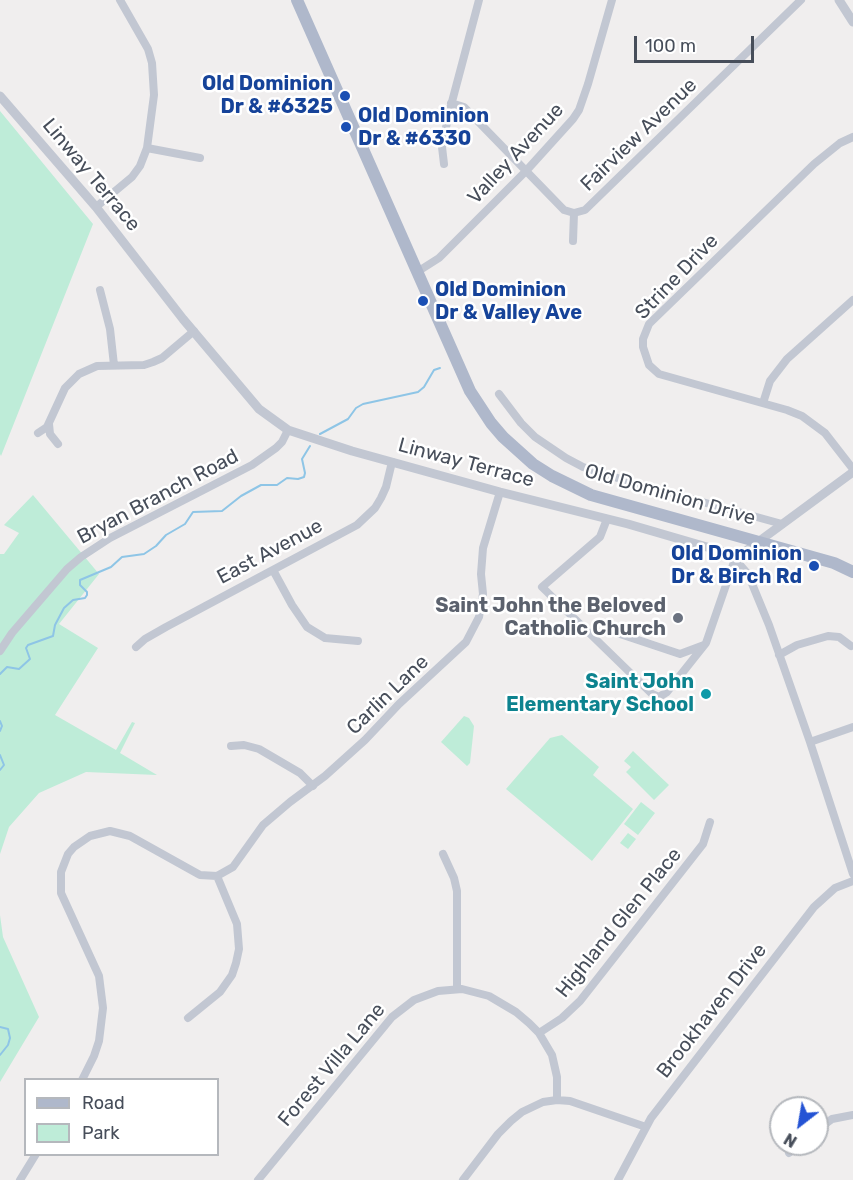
<!DOCTYPE html>
<style>
body{margin:0}
#map{position:relative;width:853px;height:1180px;overflow:hidden;background:#f0eeee;font-family:Rubik,sans-serif}
canvas{display:block}
.legend{position:absolute;left:24px;top:1078px;width:195px;height:78px;box-sizing:border-box;background:#fff;border:2px solid #b5b8bd;margin:0;padding:8px 10px;list-style:none;font-size:18px;color:#474e5a}
.legend li{display:flex;align-items:center;gap:12px;height:30px}
.legend b{width:30px;border:2px solid #b5b8bd}
.north{position:absolute;left:769px;top:1096px;width:60px;height:60px;box-sizing:border-box;background:#fff;border:2px solid #b5b8bd;border-radius:50%;rotate:211deg;font-size:16px;font-weight:700;line-height:24px;text-align:center;color:#474e5a}
.north::after{content:'';display:block;margin:auto;width:21px;height:27px;background:#2453d4;clip-path:polygon(50% 0,100% 100%,50% 72%,0 100%)}
.scale{position:absolute;left:634px;top:36px;width:120px;height:27px;box-sizing:border-box;border:3px solid #474e5a;border-top:0;padding-left:8px;font-size:18px;line-height:21px;white-space:nowrap;color:#474e5a;-webkit-text-stroke:4px #fff;paint-order:stroke}
</style>
<div id="map">
<canvas width="853" height="1180"></canvas>
<ul class="legend">
<li><b style="height:8px;background:#afb8cb"></b>Road</li>
<li><b style="height:16px;background:#beecd8"></b>Park</li>
</ul>
<div class="north">N</div>
<div class="scale">100 m</div>
</div>
<script>
const g = document.querySelector('canvas').getContext('2d');
g.lineJoin = 'round';
function fillPath(path, color) { g.fillStyle = color; g.fill(path, 'evenodd'); }
const shape = rows => new Path2D(rows.map(r => 'M' + r).join(''));
function strokePath(path, color, width, dash) { g.strokeStyle = color; g.lineWidth = width; g.lineCap = dash ? 'butt' : 'round'; g.setLineDash(dash || []); g.stroke(path); }
function write(font, color, halo, rows, align = 'center') {
  g.font = font + ' Rubik,sans-serif'; g.lineWidth = 5; g.setLineDash([]); g.textBaseline = 'middle'; g.strokeStyle = halo; g.fillStyle = color; for (const [text, x, y, turn = 0] of rows) {
    g.save(); g.translate(x, y); g.rotate((+turn || 0) * Math.PI / 180); g.textAlign = isNaN(turn) ? turn : align; if (halo) g.strokeText(text, 0, 0); g.fillText(text, 0, 0); g.restore();
  }
}
fillPath(shape([
 [0,111,93,224,1,456,0,454],
 [33,495,99,574,59,624,98,648,55,715,116,750,132,722,135,723,120,753,157,775,86,772,39,793,9,827,0,854,0,554,4,554,19,533,4,525],
 [464,716,469,718,474,726,470,763,467,766,441,742],
 [562,735,599,767,593,775,633,809,592,861,506,789,550,738],
 [633,751,669,785,654,800,626,772,631,767,624,761],
 [641,802,655,813,638,835,624,824],
 [628,833,636,839,628,849,620,843],
 [0,915,3,937,39,1017,0,1082]
]), '#beecd8');
strokePath(shape([
 [320,434,348,419,356,408,363,404,418,392,424,387,434,370,440,368],
 [0,674,7,667,19,669,30,659,26,648,28,645,53,636,55,625,64,608,73,600,85,598,87,595,87,592,80,585,80,580,111,567,122,557,144,554,156,546,166,535,185,524,193,512,222,511,241,496,261,485,277,485,287,478,298,479,304,477,305,473,302,459,310,446],
 [0,721,2,726,0,731],
 [0,755,4,765,0,770],
 [0,1027,8,1029,10,1038,8,1045,0,1055]
]), '#8ec5e6', 2);
strokePath(shape([
 [451,103,464,107,564,210,574,213],
 [853,137,840,143,814,164,649,324,643,339,643,347,649,365,659,374,787,410,802,416,825,433,853,469],
 [147,148,200,158],
 [444,164,442,147,449,113,479,0],
 [96,207,132,177,140,166,147,148,154,95,152,63,148,49,120,0],
 [574,213,585,210,801,0],
 [573,241,574,213],
 [417,272,439,258,526,171,573,119,579,110,588,84,612,0],
 [100,290,110,329,114,365],
 [499,394,521,423,535,437,566,458,583,467,630,482,782,524],
 [763,403,770,381,787,359,853,300],
 [49,424,50,434,58,444],
 [38,433,47,427,65,388,79,374,97,366,144,365,153,362,162,358,194,331],
 [607,519,600,537,542,587,652,694,659,697,667,692,706,643,735,559,748,574,769,625,810,742,853,874],
 [273,570,292,605,307,627,325,638,358,641],
 [592,635,608,630,680,654,704,645],
 [136,647,145,639,166,627,357,525,375,508,381,498,386,487,392,462],
 [0,651,12,633,67,569,81,557,110,538,252,465,276,448,282,442,288,430],
 [779,655,797,645,828,636,839,637,851,646],
 [810,742,853,727],
 [231,746,244,745,259,749,300,773,313,786],
 [443,854,454,878,457,891,457,989],
 [188,1018,220,992,232,975,236,963,239,949,237,924,217,876],
 [539,1033,562,1018,580,1001,703,844,710,822],
 [82,1080,94,1056,99,1041,103,1008,99,976,61,893,61,872,68,854,74,847,90,836,110,831,130,836,200,875,217,876,233,867,263,825,290,802,325,776,365,740,399,704,466,642,479,617,483,594,481,574,483,548,500,492],
 [817,1130,832,1119,853,1115],
 [789,1153,800,1144],
 [20,1180,36,1154],
 [258,1180,392,1017,414,1000,438,991,462,989,489,996,516,1012,529,1023,539,1033,552,1055,557,1077,557,1100],
 [463,1180,498,1134,511,1121,522,1112,543,1102,557,1100,570,1101,646,1127],
 [618,1180,651,1118,814,907,835,888,853,881]
]), '#c2c7d2', 8);
strokePath(shape([
 [839,0,853,22],
 [0,96,96,207,183,319,259,409,288,430,352,451,500,492,628,524,724,552,735,559,853,472]
]), '#c2c7d2', 9);
strokePath(shape([
 [297,0,470,391,491,423,503,437,533,464,552,476,591,495,834,563,853,572]
]), '#afb8cb', 12);
for (const [x, y, r, color] of [
 [345,96,6,"#1a4fb4"],
 [346,127,6,"#1a4fb4"],
 [423,301,6,"#1a4fb4"],
 [814,566,6,"#1a4fb4"],
 [678,618,6,"#6b7280"],
 [706,694,6,"#0f9aa8"]
]) { const dot = new Path2D(); dot.arc(x, y, r, 0, 2 * Math.PI); g.fillStyle = color; g.fill(dot); strokePath(dot, '#fff', 2); }
write('bold 20px', '#164399', '#fff', [
 ["Old Dominion",333,84],
 ["Dr & #6325",333,107],
 ["Old Dominion",358,116,"left"],
 ["Dr & #6330",358,139,"left"],
 ["Old Dominion",435,290,"left"],
 ["Dr & Valley Ave",435,313,"left"],
 ["Old Dominion",802,554],
 ["Dr & Birch Rd",802,577]
], 'right');
write('20px', '#474e5a', '#fff', [
 ["Fairview Avenue",639,135,-44],
 ["Valley Avenue",516,154,-47],
 ["Linway Terrace",91,175,50],
 ["Strine Drive",677,277,-46],
 ["Linway Terrace",466,463,15],
 ["Old Dominion Drive",670,495,16],
 ["Bryan Branch Road",158,497,-28],
 ["East Avenue",270,552,-28],
 ["Carlin Lane",388,695,-44],
 ["Highland Glen Place",619,923,-51],
 ["Brookhaven Drive",712,1011,-52],
 ["Forest Villa Lane",332,1065,-50]
]);
write('bold 20px', '#5b616d', '#fff', [
 ["Saint John the Beloved",666,606],
 ["Catholic Church",666,629]
], 'right');
write('bold 20px', '#0d838f', '#fff', [
 ["Saint John",694,682],
 ["Elementary School",694,705]
], 'right');
</script>
